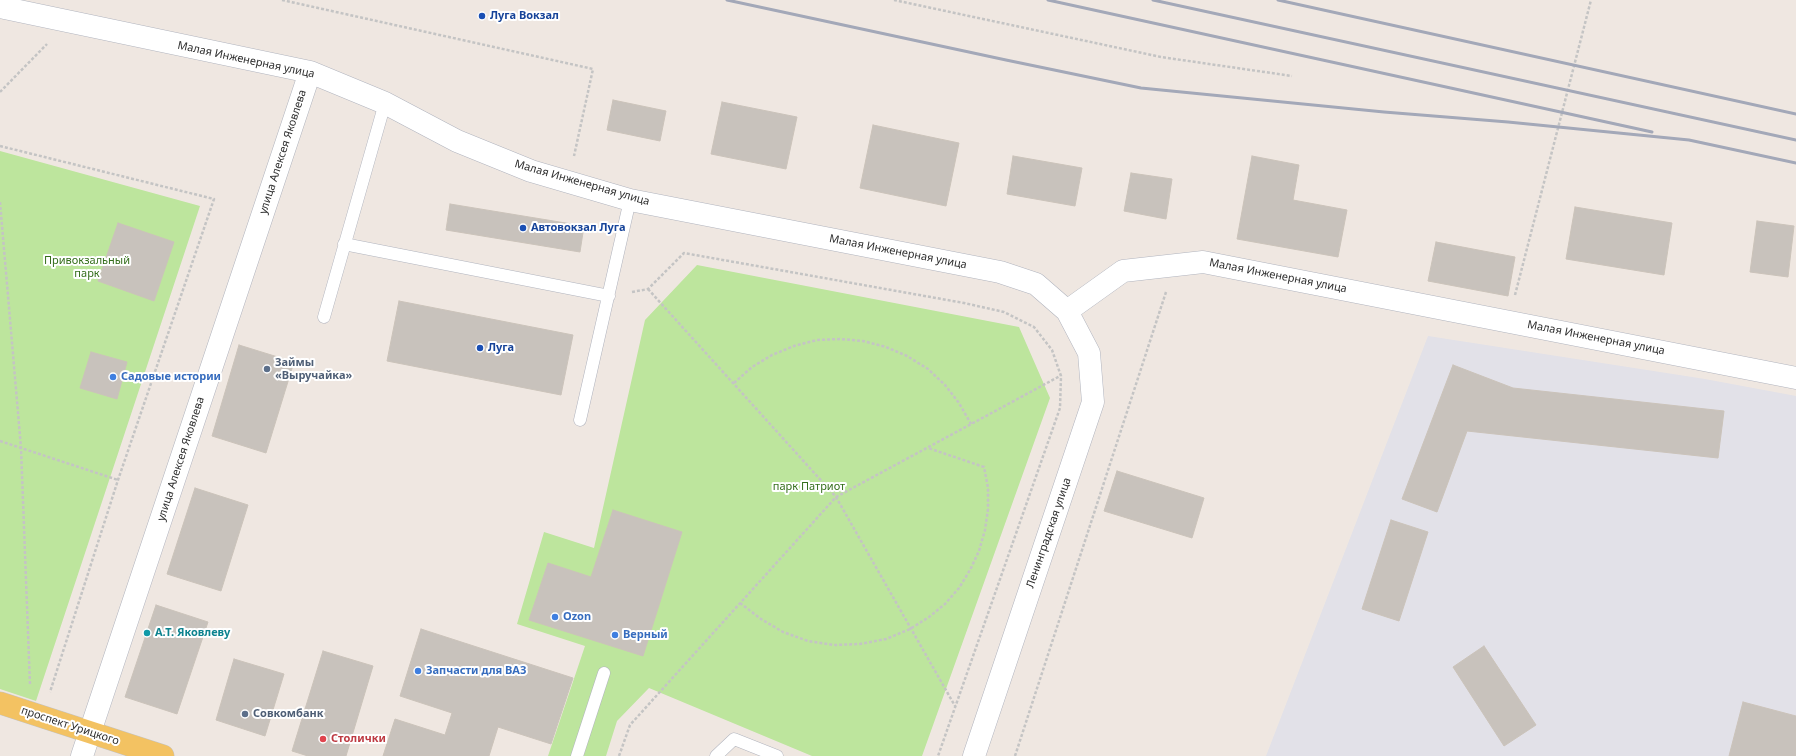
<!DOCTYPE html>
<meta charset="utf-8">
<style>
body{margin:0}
canvas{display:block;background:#efe7e1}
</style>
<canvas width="1796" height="756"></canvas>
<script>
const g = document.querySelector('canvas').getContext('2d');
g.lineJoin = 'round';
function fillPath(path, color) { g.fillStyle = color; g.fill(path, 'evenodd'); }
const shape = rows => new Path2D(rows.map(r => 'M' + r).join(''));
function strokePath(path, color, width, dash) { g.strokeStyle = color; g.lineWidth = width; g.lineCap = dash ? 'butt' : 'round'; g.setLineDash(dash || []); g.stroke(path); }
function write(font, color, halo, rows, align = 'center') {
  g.font = font + ' "Noto Sans",sans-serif'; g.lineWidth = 4; g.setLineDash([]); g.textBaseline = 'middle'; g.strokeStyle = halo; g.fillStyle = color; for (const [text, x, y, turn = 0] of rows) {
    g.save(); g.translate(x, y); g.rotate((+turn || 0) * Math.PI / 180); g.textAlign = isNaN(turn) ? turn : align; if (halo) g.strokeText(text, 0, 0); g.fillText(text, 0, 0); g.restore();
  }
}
fillPath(shape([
 [1428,336,1705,379,1796,396,1796,756,1266,756]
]), '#e2e1e8');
fillPath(shape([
 [0,151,200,206,36,701,0,689],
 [697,265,1019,327,1050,398,922,756,812,756,649,688,617,721,606,756,548,756,585,646,517,624,544,532,594,548,645,320]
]), '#bde59d');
const building = shape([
 [613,100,666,111,660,141,607,130,613,100],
 [722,102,797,117,786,169,711,154,722,102],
 [873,125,959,143,946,206,860,188,873,125],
 [1013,156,1082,168,1075,206,1007,194,1013,156],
 [1252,156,1299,165,1293,200,1347,210,1338,257,1237,239,1252,156],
 [1131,173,1172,179,1166,219,1124,211,1131,173],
 [450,204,584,226,580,252,446,230,450,204],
 [1575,207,1672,223,1664,275,1566,259,1575,207],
 [1757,221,1794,226,1788,277,1750,272,1757,221],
 [118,223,174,242,154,301,98,281,118,223],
 [1436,242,1515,257,1508,296,1428,281,1436,242],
 [399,301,573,335,561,395,387,361,399,301],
 [239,345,294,362,266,453,212,436,239,345],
 [91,352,127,362,117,399,80,388,91,352],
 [1453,365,1513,388,1724,411,1718,458,1467,431,1437,512,1402,499,1453,365],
 [1117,471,1204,498,1192,538,1104,511,1117,471],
 [195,488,248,505,221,591,167,574,195,488],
 [613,510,682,532,643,656,529,620,548,563,591,577,613,510],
 [1391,520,1428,532,1399,621,1362,609,1391,520],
 [156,605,208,622,177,714,125,697,156,605],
 [421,629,573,678,551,744,498,727,489,756,383,756,395,719,445,735,452,713,400,696,421,629],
 [1484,646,1536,725,1504,746,1453,667,1484,646],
 [323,651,373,666,346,756,308,756,292,751,323,651],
 [234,659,284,674,265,736,216,720,234,659],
 [1743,702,1796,716,1796,756,1729,756,1743,702]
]);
fillPath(building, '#c8c2bc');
strokePath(building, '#cbc3ba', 1);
const lane = shape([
 [344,244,609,296],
 [324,317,385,103],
 [580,420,630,200],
 [577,756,604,673],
 [716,756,734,739,777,756]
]);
const street = shape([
 [0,7,310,72,385,103,457,141,531,171,630,200,1000,272,1036,284,1067,311,1089,353,1093,402,974,756],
 [1067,311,1123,271,1203,262,1796,378],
 [82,756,310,72]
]);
const primary = shape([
 [0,703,163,756]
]);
strokePath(lane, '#b1b4be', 13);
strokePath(street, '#b1b4be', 23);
strokePath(primary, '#c4c4c4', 23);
strokePath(shape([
 [282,0,593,69,574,156],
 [894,0,1161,57,1292,76],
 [0,92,47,44],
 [0,146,214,199,118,480,50,692],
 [0,202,21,448,30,685],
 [648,289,836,497,955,706],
 [632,292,648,289,684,253,964,303,1004,312,1034,327,1052,350,1061,376,1060,408,938,756],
 [1515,295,1591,0],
 [734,383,752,367,772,355,794,346,817,340,840,339,863,341,886,347,907,356,928,369,945,385,959,403,971,424],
 [0,441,118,480],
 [740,603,761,619,783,632,808,641,834,645,860,644,886,639,910,629,929,617,945,604,959,588,970,570,979,551,985,530,988,509,988,488,984,467,928,448],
 [619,756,630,725,836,497,1060,376],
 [1015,756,1166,292]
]), '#c4c4c4', 2.5, [3, 2]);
strokePath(lane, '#fff', 12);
strokePath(street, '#fff', 22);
strokePath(primary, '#f3c262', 22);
strokePath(shape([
 [727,0,1006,60,1141,88,1384,112,1508,122,1689,140,1796,163],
 [1048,0,1652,132],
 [1153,0,1796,140],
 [1278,0,1796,114]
]), '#a3a8b8', 3);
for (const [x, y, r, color] of [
 [482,16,4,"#1a4fb4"],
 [523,228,4,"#1a4fb4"],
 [480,348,4,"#1a4fb4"],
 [267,369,4,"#5c6f8a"],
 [113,377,4,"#3f7fe0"],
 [555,617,4,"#3f7fe0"],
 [147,633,4,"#0f9aa8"],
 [615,635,4,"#3f7fe0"],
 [418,671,4,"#3f7fe0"],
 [245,714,4,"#5c6f8a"],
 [323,739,4,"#e0444e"]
]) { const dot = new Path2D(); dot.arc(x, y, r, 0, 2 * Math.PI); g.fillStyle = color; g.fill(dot); strokePath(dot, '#fff', 1.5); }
write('bold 11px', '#164399', '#fff', [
 ["Луга Вокзал",490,16],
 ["Автовокзал Луга",531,228],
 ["Луга",488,348]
], 'left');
write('11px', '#2e2e2e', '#fff', [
 ["Малая Инженерная улица",246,60,12],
 ["улица Алексея Яковлева",283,152,-72],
 ["Малая Инженерная улица",582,183,16],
 ["Малая Инженерная улица",898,252,11],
 ["Малая Инженерная улица",1278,276,11],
 ["Малая Инженерная улица",1596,338,11],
 ["улица Алексея Яковлева",181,459,-72],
 ["Ленинградская улица",1049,533,-71],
 ["проспект Урицкого",70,726,18]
]);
write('11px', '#346e1b', '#fff', [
 ["Привокзальный",87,261],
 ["парк",87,274],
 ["парк Патриот",809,487]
]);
write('bold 11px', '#4e5e75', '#fff', [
 ["Займы",275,363],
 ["«Выручайка»",275,376],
 ["Совкомбанк",253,714]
], 'left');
write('bold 11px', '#366cbe', '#fff', [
 ["Садовые истории",121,377],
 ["Ozon",563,617],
 ["Верный",623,635],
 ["Запчасти для ВАЗ",426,671]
], 'left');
write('bold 11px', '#0d838f', '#fff', [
 ["А.Т. Яковлеву",155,633]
], 'left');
write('bold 11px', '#be3a42', '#fff', [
 ["Столички",331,739]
], 'left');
</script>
